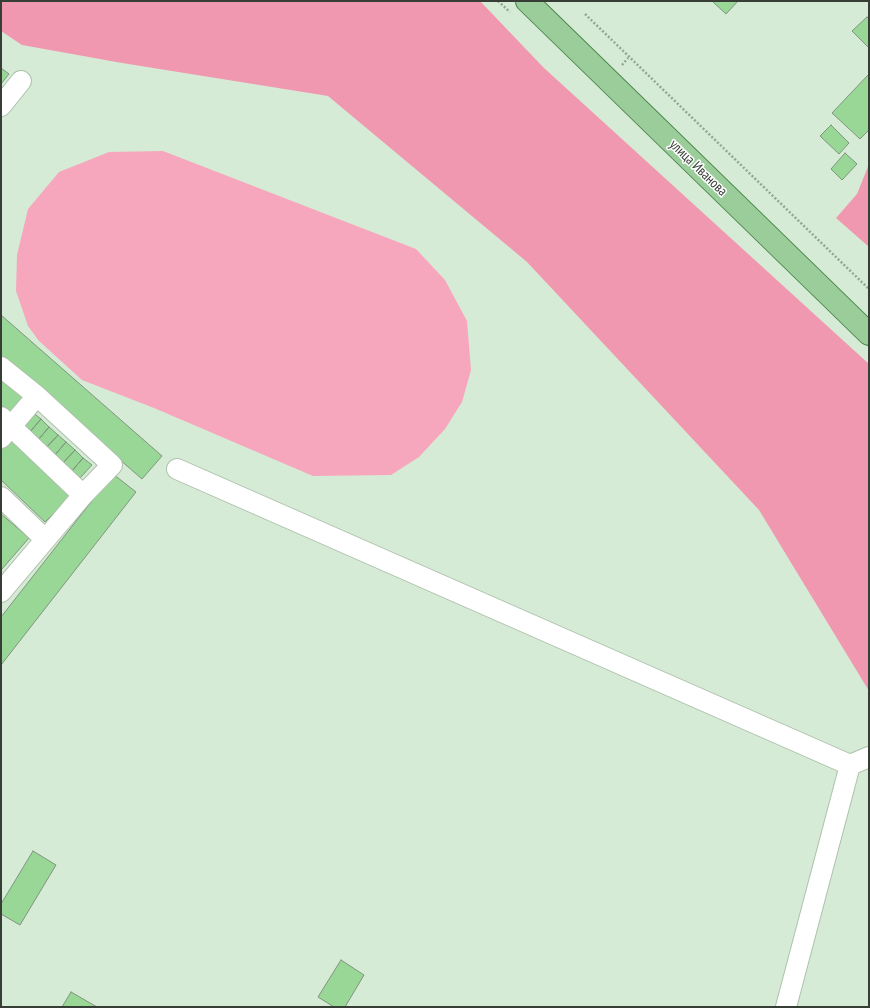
<!DOCTYPE html>
<meta charset="utf-8">
<style>
body{margin:0}
#map{position:relative;width:870px;height:1008px;overflow:hidden;background:#d6ebd5;font-family:"PT Sans Narrow",sans-serif}
canvas{display:block}
.frame{position:absolute;inset:0;border:2px solid #363e36;pointer-events:none}
</style>
<div id="map">
<canvas width="870" height="1008"></canvas>
<div class="frame"></div>
</div>
<script>
const g = document.querySelector('canvas').getContext('2d');
g.lineJoin = 'round';
function fillPath(path, color) { g.fillStyle = color; g.fill(path, 'evenodd'); }
const shape = rows => new Path2D(rows.map(r => 'M' + r).join(''));
function strokePath(path, color, width, dash) { g.strokeStyle = color; g.lineWidth = width; g.lineCap = dash ? 'butt' : 'round'; g.setLineDash(dash || []); g.stroke(path); }
function write(font, color, halo, rows, align = 'center') {
  g.font = font + ' "PT Sans Narrow",sans-serif'; g.lineWidth = 3; g.setLineDash([]); g.textBaseline = 'middle'; g.strokeStyle = halo; g.fillStyle = color; for (const [text, x, y, turn = 0] of rows) {
    g.save(); g.translate(x, y); g.rotate((+turn || 0) * Math.PI / 180); g.textAlign = isNaN(turn) ? turn : align; if (halo) g.strokeText(text, 0, 0); g.fillText(text, 0, 0); g.restore();
  }
}
fillPath(shape([
 [163,151,416,249,445,280,467,321,471,370,462,402,445,429,419,457,391,475,313,476,154,408,82,380,39,341,28,326,16,291,17,255,28,209,59,172,109,152]
]), '#f7a7bd');
fillPath(shape([
 [1,1,480,1,544,68,869,364,869,691,759,510,527,262,328,96,122,63,22,45,1,31],
 [869,164,869,247,836,218,857,194]
]), '#f198b1');
const building = shape([
 [712,1,738,1,726,14,712,1],
 [867,17,869,19,869,48,852,31,867,17],
 [1,68,9,74,1,84,1,68],
 [869,74,869,130,860,139,832,113,869,74],
 [831,125,849,143,839,154,820,136,831,125],
 [845,153,857,164,842,180,831,169,845,153],
 [1,315,162,456,142,479,1,356,1,315],
 [1,372,26,395,11,414,1,405,1,372],
 [32,412,41,419,29,433,21,425,32,412],
 [41,419,49,427,38,440,29,433,41,419],
 [49,427,58,435,46,448,38,440,49,427],
 [58,435,66,442,54,456,46,448,58,435],
 [11,436,72,495,45,522,1,480,1,447,11,436],
 [66,442,75,450,63,463,54,456,66,442],
 [75,450,83,458,72,471,63,463,75,450],
 [83,458,92,465,80,478,72,471,83,458],
 [113,474,136,492,1,665,1,617,113,474],
 [1,514,29,538,2,569,1,568,1,514],
 [33,851,56,865,20,925,1,914,1,904,33,851],
 [341,960,364,975,345,1007,334,1007,318,997,341,960],
 [71,992,97,1007,62,1007,71,992]
]);
fillPath(building, '#98d796');
strokePath(building, '#809480', 1);
const minor = shape([
 [1,106,21,81],
 [1,367,37,396,112,465,83,495,1,592],
 [1,417,83,495],
 [1,438,37,396],
 [177,469,850,765,869,757],
 [1,497,45,539],
 [786,1007,850,765]
]);
const major = shape([
 [527,1,869,334]
]);
strokePath(minor, '#adc1ac', 22);
strokePath(major, '#4b854b', 24);
strokePath(shape([
 [498,1,510,12],
 [585,14,869,289],
 [622,65,628,58]
]), '#94a494', 2.5, [2, 2]);
strokePath(minor, '#fff', 20);
strokePath(major, '#9acd9a', 22);
write('14px', '#363e36', '#fff', [
 ["улица Иванова",698,168,44]
]);
</script>
